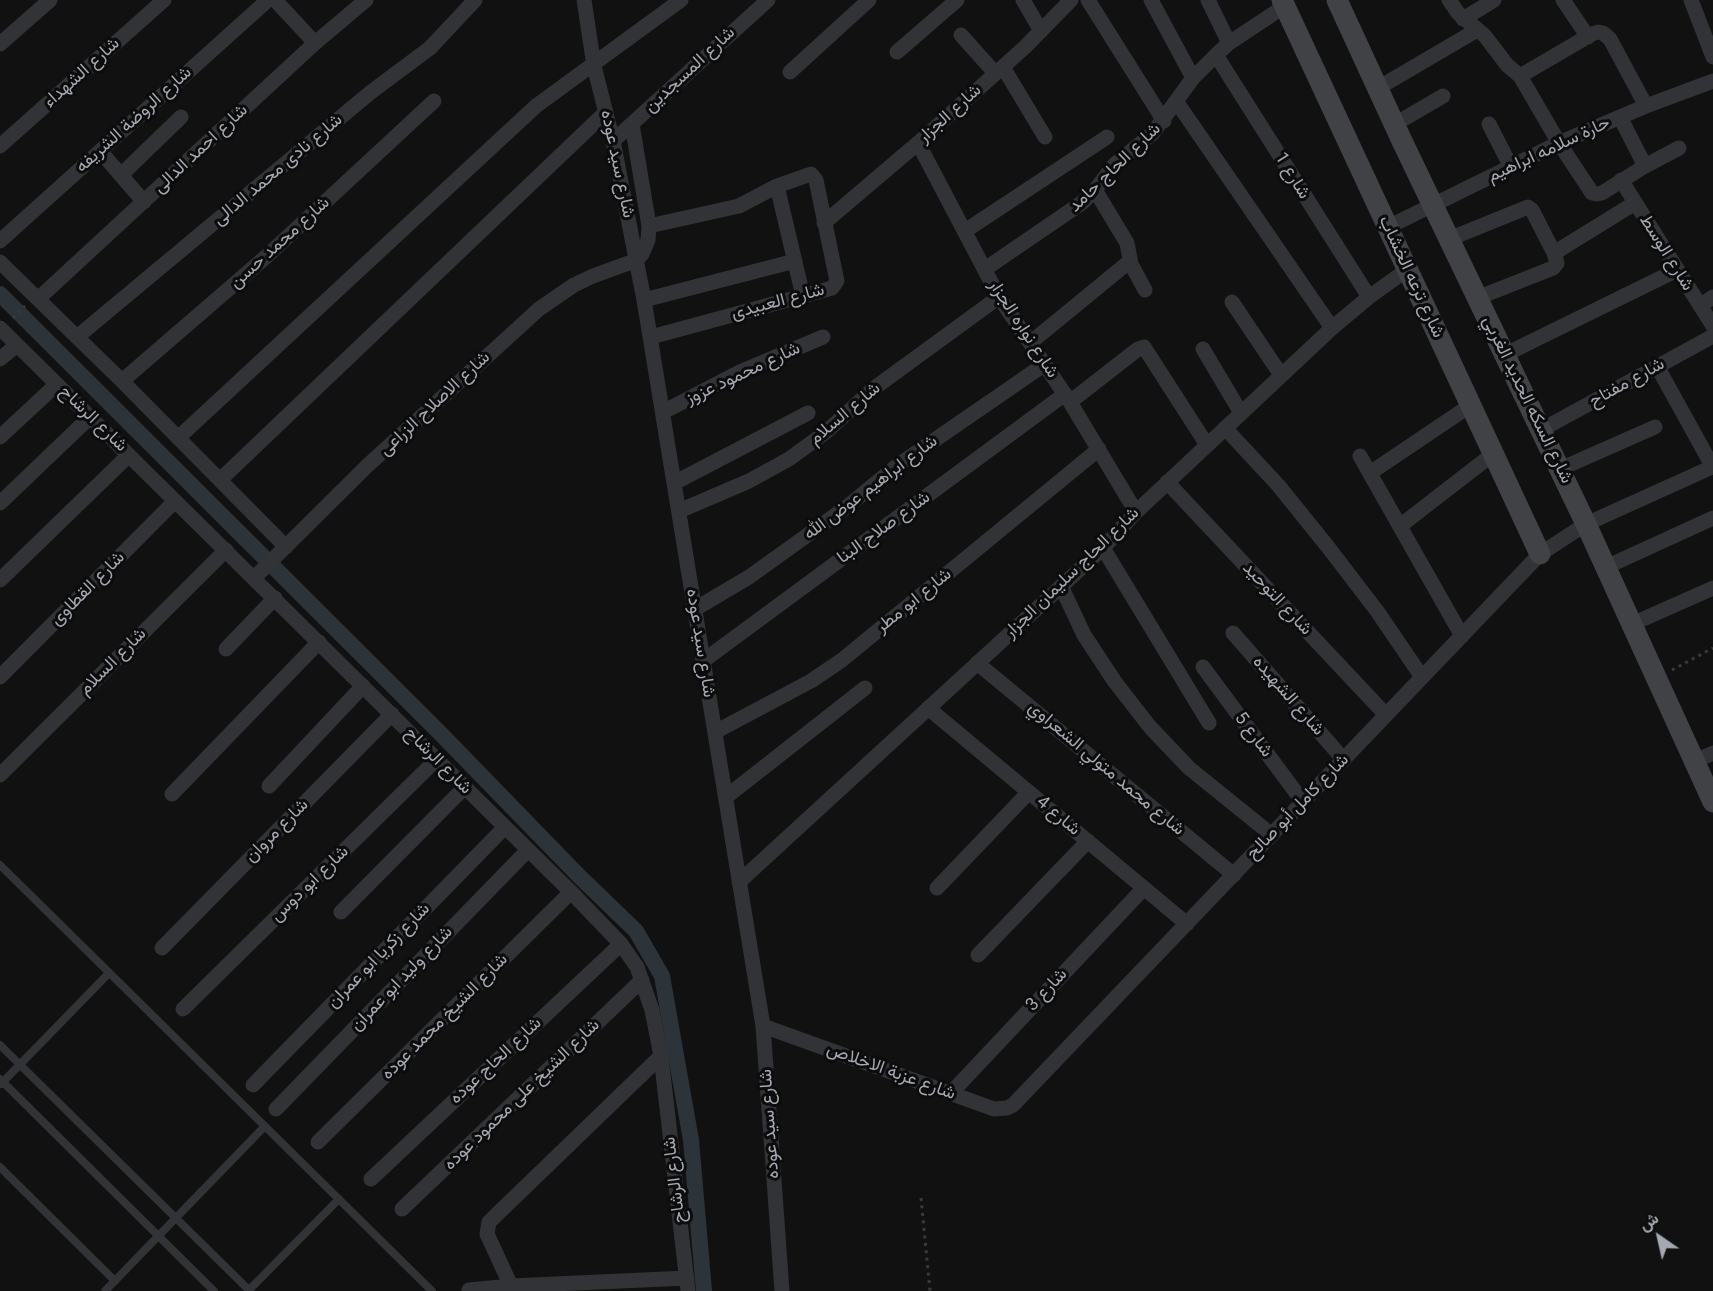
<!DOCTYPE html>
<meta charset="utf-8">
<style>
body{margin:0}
#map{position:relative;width:1713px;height:1291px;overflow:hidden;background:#111112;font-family:Roboto,Vazirmatn,sans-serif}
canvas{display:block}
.north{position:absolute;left:1629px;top:1207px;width:60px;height:60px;-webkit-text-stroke:4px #0c0c0d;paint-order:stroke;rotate:326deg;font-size:16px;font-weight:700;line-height:24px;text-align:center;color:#a4a8b1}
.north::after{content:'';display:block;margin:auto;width:21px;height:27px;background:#a4a8b1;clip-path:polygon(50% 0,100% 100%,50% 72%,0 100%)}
</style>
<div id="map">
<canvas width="1713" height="1291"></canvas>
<div class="north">ش</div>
</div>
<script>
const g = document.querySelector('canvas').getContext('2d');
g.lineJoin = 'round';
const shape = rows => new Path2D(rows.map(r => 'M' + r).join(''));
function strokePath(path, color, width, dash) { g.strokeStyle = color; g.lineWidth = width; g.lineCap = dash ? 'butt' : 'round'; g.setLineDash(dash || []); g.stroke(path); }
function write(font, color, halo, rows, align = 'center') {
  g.font = font + ' Roboto,Vazirmatn,sans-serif'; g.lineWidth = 6; g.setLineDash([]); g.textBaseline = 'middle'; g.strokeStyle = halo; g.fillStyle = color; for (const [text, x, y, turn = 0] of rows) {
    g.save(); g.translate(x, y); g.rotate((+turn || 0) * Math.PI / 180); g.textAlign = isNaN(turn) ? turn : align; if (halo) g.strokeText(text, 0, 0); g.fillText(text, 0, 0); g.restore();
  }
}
strokePath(shape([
 [0,294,442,735,579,876,636,931,662,976,691,1140,704,1291]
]), '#2c3339', 16);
strokePath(shape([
 [13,318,25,306],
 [1672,670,1713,648],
 [921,1198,930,1291]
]), '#383a3d', 3, [3, 4.5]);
strokePath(shape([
 [0,865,432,1291],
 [0,1045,250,1291],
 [0,1079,214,1291],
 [1,1084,109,973],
 [0,1167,115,1281],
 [105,1291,265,1126],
 [248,1291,339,1199]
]), '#323336', 8);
strokePath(shape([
 [275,0,315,43],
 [584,0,594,66,613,141,644,300,763,1026,782,1291],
 [1023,0,1041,31],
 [1088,0,1164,121],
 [1151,0,1193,78],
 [1208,0,1229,43],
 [1449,0,1458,13,1485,36,1507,65,1520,76,1559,143,1592,193,1597,194,1602,193,1645,166,1679,148],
 [1563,0,1588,37],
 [1691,0,1713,57],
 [1463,19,1494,0],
 [961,35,995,73],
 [0,44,50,0],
 [897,52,957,0],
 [1216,55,1369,297],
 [1003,67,1045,137],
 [790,72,869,0],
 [1520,76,1592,34,1598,32,1603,33,1610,39,1646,106],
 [1378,88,1477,30],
 [1176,101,1332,328],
 [1620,117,1645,166],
 [1395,124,1443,96],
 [1489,124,1511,167],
 [613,141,768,0],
 [918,143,999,297,1070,402,1136,512],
 [0,146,164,0],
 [100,151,144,202],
 [121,175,181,117],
 [1621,180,1713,326],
 [777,186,803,296],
 [1095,190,1127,243,1131,264,1145,290],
 [824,223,918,143,1025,47,1071,0],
 [649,226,739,206,777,186,811,174,816,180,837,281,832,288,651,337],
 [1388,227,1559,143,1646,106,1713,81],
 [965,231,1107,137],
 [1449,239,1528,207,1532,210,1554,253,1557,263,1553,268,1477,298],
 [0,241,268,0],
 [1554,253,1635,203],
 [0,262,122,381,286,547],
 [985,269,1083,202,1095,190,1115,164,1152,134,1193,78,1216,55,1229,43,1285,6],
 [38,299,315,43,366,0],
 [644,300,795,261],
 [1232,302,1281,375],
 [1700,306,1713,297],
 [0,328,571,892,621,944,637,967,652,1010,661,1056,688,1291],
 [77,337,371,92,430,48,475,0],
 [1030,343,1130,261],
 [1203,349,1241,413],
 [1504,355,1677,270],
 [0,359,17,345],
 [122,381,268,255,434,101],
 [1070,402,1138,349,1144,347,1207,445],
 [663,412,740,372,823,337],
 [1225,428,1278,485,1328,547,1377,611,1422,677],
 [1541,430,1713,336],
 [0,437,57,384],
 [178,438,536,106,681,0],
 [1360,456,1462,636],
 [1560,469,1655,427],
 [1370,473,1471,405],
 [220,480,606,112],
 [1167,482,1386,715],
 [674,483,808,413],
 [0,503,90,417],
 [679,511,749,481,789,459,826,432,873,389,999,297],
 [1400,526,1493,454],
 [1103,548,1209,723],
 [1606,567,1713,518],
 [254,578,367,466,539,309,574,285,593,276,637,260,642,254,648,240,649,226,632,124],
 [0,580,129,455],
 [1061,586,1084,635,1115,682,1150,727,1189,768,1272,835],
 [695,609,749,577,848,506,894,468,1045,364],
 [1632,624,1713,588],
 [1233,633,1344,760],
 [226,649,275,598],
 [703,661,1065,394],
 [977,663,1234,875],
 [1203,667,1303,802],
 [0,677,175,501],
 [928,708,1187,924],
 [715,732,811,681,842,660,1099,449],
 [1695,761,1713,753],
 [0,775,226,550],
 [269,786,363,686],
 [172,794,319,642],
 [726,797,865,688],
 [739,882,1103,548,1136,512,1332,328,1369,297,1408,269],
 [937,888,1029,792],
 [341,912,465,787],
 [162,948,392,714],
 [978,955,1088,841],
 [183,1009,437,759],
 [763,1026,994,1109,1007,1108,1013,1105,1540,554,1586,524,1710,468,1710,462,1657,366],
 [253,1085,505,827],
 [951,1093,1144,888],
 [276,1109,528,850],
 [318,1142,571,892],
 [371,1179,621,944],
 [402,1209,642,980],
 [511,1286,487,1234,489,1222,661,1056],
 [469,1290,511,1286,687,1278]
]), '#323336', 15);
strokePath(shape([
 [1282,0,1540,554],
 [1337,0,1402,141,1586,524,1713,802]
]), '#404246', 21);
write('18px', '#a4a8b1', '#0c0c0d', [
 ["شارع المسجدين",690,70,-43],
 ["شارع الشهداء",82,73,-42],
 ["شارع الجزار",950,114,-42],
 ["شارع الروضة الشريفه",134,120,-42],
 ["شارع احمد الدالى",201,149,-43],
 ["حارة سلامه ابراهيم",1549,150,-25],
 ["شارع سيد عوده",617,164,78],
 ["شارع الحاج حامد",1115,168,-44],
 ["شارع نادى محمد الدالى",278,170,-40],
 ["شارع 1",1292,176,58],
 ["شارع محمد حسن",280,243,-42],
 ["شارع الوسط",1666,253,58],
 ["شارع ترعه الخشاب",1411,277,65],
 ["شارع العبيدى",778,302,-15],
 ["شارع نواره الجزار",1023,329,57],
 ["شارع محمود عزوز",743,374,-25],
 ["شارع مفتاح",1627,383,-29],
 ["شارع السكه الحديد الغربي",1527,400,64],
 ["شارع الاصلاح الزراعى",435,404,-43],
 ["شارع السلام",845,414,-40],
 ["شارع الرشاح",93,419,44],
 ["شارع ابراهيم عوض الله",871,488,-37],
 ["شارع صلاح البنا",884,528,-36],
 ["شارع الحاج سليمان الجزار",1072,573,-44],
 ["شارع القطاوى",88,589,-45],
 ["شارع التوحيد",1277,599,47],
 ["شارع ابو مطر",914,601,-39],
 ["شارع سيد عوده",700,643,81],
 ["شارع السلام",113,662,-45],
 ["شارع الشهيده",1288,696,49],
 ["شارع 5",1253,735,53],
 ["شارع الرشاح",438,761,45],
 ["شارع محمد متولي الشعراوي",1106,769,40],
 ["شارع كامل أبو صالح",1298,807,-46],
 ["شارع 4",1058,816,40],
 ["شارع مروان",277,831,-45],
 ["شارع ابو دوس",310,884,-44],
 ["شارع زكريا ابو عمران",379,956,-46],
 ["شارع وليد ابو عمران",402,979,-46],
 ["شارع 3",1047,990,-47],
 ["شارع الشيخ محمد عوده",445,1017,-45],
 ["شارع الحاج عوده",496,1061,-43],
 ["شارع عزبة الاخلاص",891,1072,20],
 ["شارع الشيخ على محمود عوده",522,1095,-44],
 ["شارع سيد عوده",770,1124,-94],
 ["شارع الرشاح",675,1180,-97]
]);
</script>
